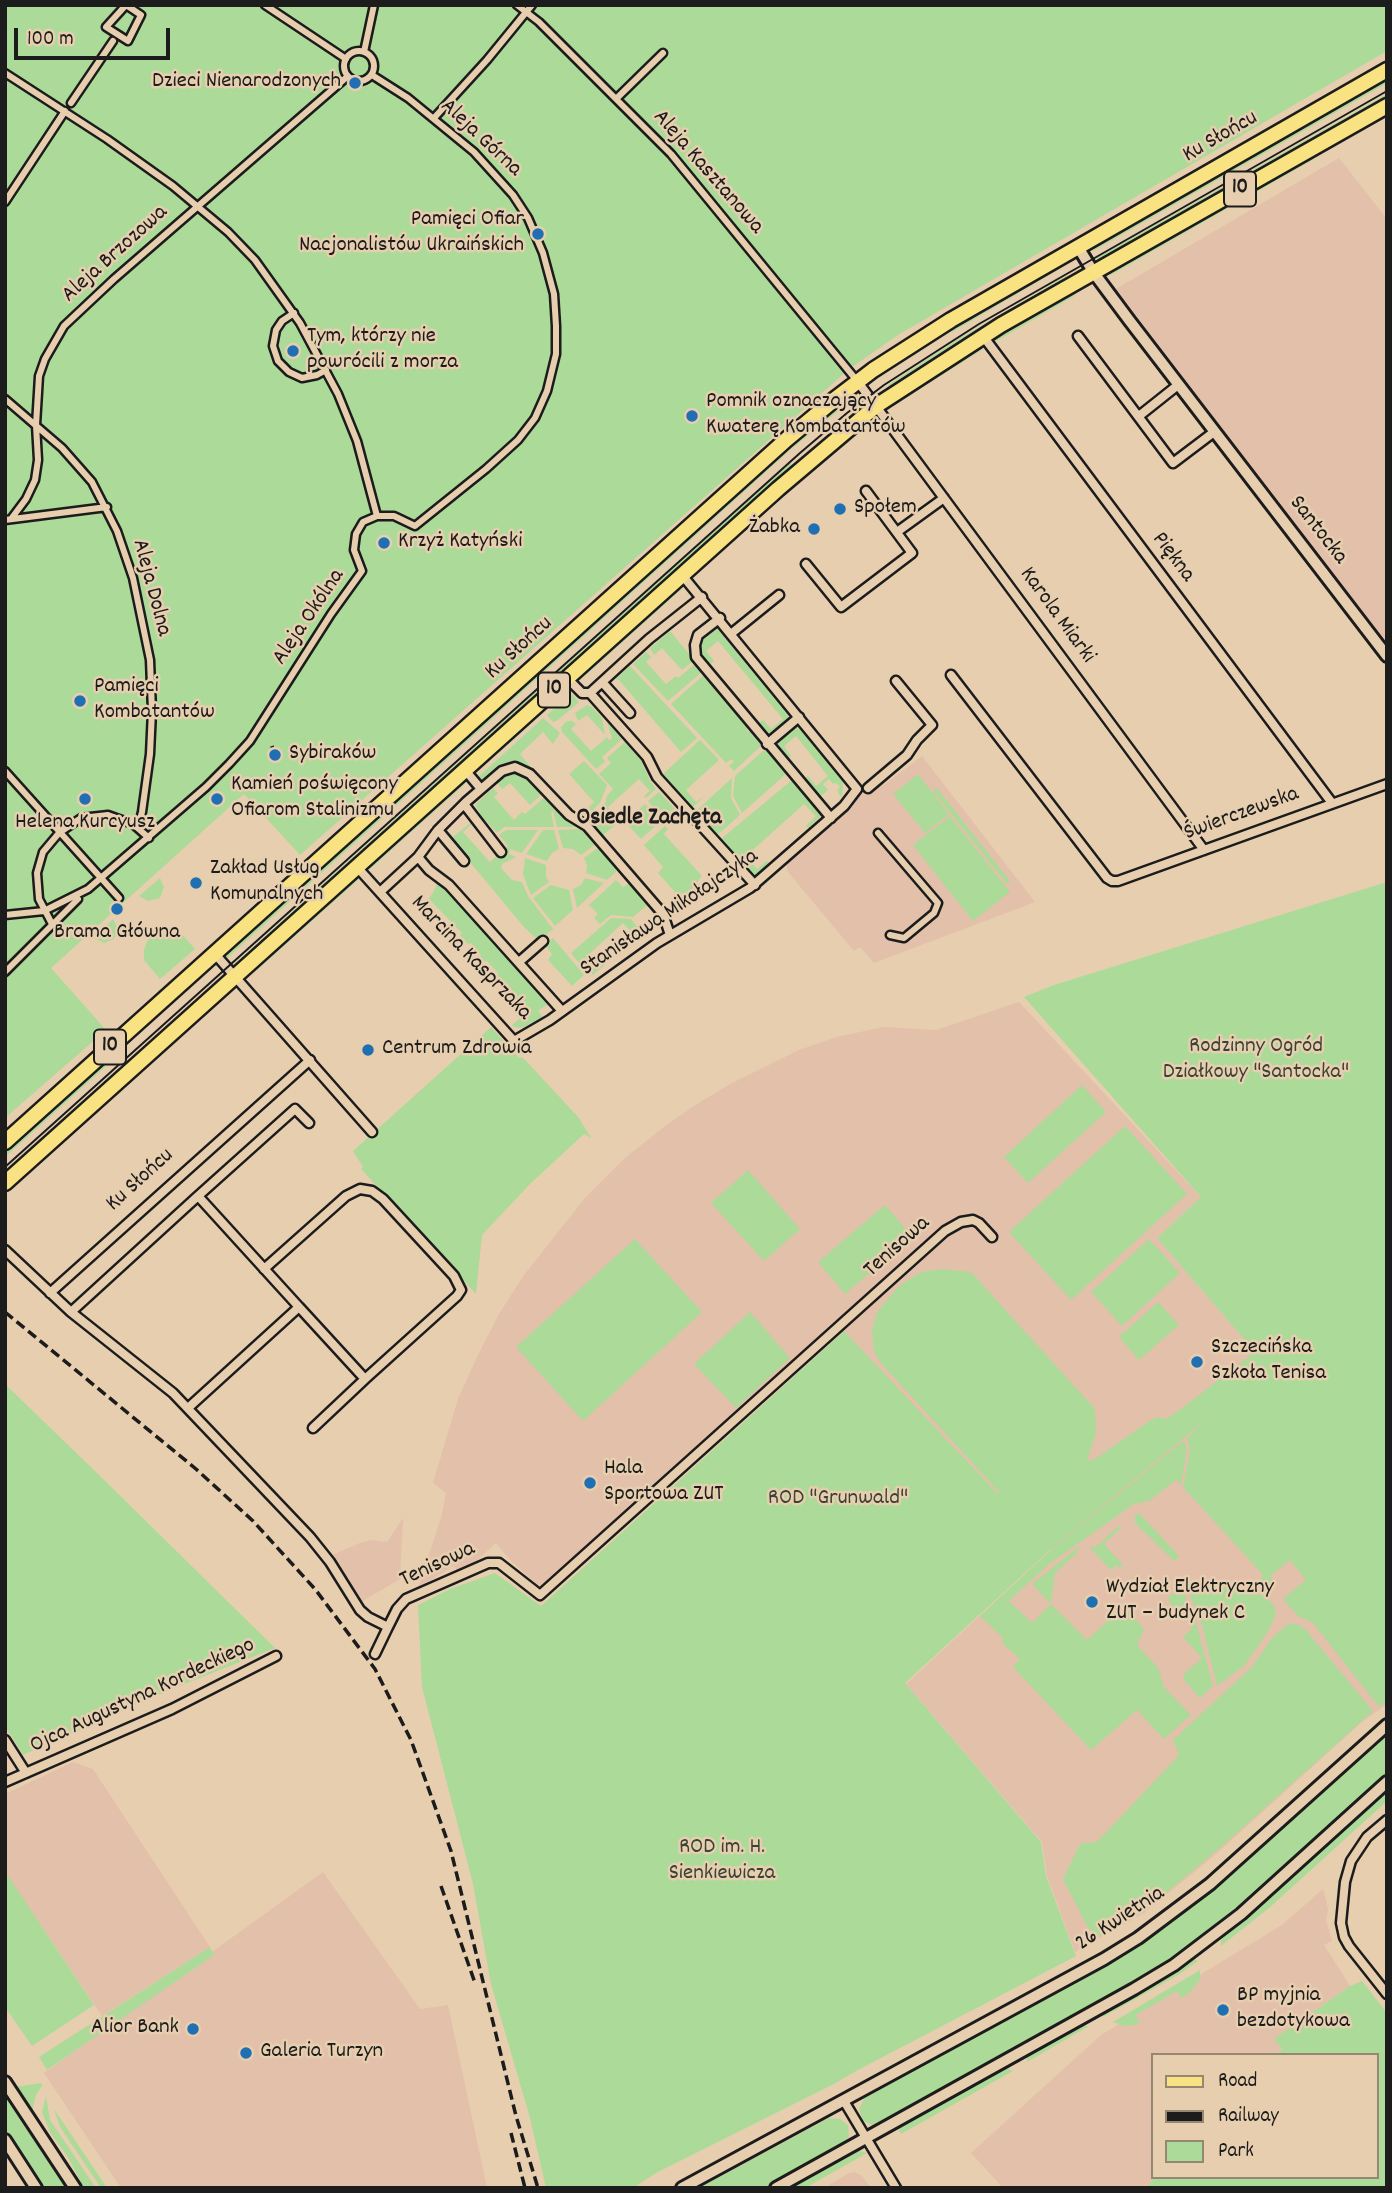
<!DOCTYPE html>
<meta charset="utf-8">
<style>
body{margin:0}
#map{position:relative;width:1392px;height:2193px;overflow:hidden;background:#e7ceaf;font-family:Dekko,sans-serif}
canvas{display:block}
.frame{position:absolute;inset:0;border:7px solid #1c1c1c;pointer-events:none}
.legend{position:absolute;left:1151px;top:2053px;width:228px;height:126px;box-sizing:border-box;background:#e7ceaf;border:2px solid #968774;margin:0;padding:9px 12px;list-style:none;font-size:21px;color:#1c1c1c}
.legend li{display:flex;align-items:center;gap:14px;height:35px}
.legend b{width:35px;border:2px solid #968774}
.scale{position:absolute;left:14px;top:28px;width:156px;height:32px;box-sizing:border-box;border:4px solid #1c1c1c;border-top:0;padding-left:9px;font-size:21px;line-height:24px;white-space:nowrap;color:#1c1c1c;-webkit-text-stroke:5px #e7ceaf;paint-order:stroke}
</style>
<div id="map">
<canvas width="1392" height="2193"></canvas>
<div class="frame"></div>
<ul class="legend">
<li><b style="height:9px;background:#f8e281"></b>Road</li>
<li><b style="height:9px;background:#1c1c1c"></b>Railway</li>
<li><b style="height:19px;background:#acda99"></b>Park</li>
</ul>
<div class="scale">100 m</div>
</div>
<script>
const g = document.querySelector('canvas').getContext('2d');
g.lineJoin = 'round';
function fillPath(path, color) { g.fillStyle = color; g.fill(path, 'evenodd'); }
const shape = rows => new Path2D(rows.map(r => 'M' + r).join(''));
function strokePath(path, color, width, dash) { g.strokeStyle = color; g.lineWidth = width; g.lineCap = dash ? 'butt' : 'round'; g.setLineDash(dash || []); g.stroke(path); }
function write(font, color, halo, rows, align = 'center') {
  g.font = font + ' Dekko,sans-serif'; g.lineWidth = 5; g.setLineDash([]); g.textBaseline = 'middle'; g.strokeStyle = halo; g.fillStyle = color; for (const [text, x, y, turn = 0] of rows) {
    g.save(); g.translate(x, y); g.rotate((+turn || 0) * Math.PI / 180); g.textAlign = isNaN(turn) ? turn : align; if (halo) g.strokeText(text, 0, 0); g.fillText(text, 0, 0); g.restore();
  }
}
fillPath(shape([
 [1339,158,1387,219,1387,645,1116,289],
 [922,756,1035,902,874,963,860,947,854,951,788,872,786,863,864,792,871,787,885,784],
 [1019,1002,1201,1197,1157,1238,1255,1352,1251,1383,1189,1436,1320,1590,1387,1683,1387,1704,1362,1722,1215,1855,1144,1913,1075,1952,1047,1876,1042,1842,906,1684,1052,1549,1050,1550,834,1322,544,1585,538,1585,511,1561,496,1543,475,1562,457,1570,453,1566,418,1588,441,1518,446,1493,433,1483,458,1399,476,1359,499,1314,524,1275,585,1198,625,1158,669,1123,700,1102,732,1083,799,1050,837,1037,883,1027,936,1030],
 [403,1518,400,1579,361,1602,330,1556,360,1543,371,1540,387,1542],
 [73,1762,93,1769,210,1947,102,2016,5,1872,5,1794],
 [323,1872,420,2009,448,2005,487,2188,121,2188,44,2073],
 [1323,1889,1328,1909,1326,1920,1332,1941,1324,1945,1350,1986,1275,2039,1282,2050,1275,2055,1152,2055,1152,2177,1155,2177,1146,2188,1003,2188,971,2153,1101,2035,1282,1925],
 [855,2172,862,2176,871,2188,824,2188,849,2173]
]), '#e3c0aa');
fillPath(shape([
 [5,5,1387,5,1387,51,975,290,898,335,848,370,300,855,244,794,51,968,106,1030,5,1118],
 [1387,76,1387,83,1093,251,1095,243],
 [1387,94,1387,100,1102,260,1097,258],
 [1308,157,1314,159,1109,276,1115,267],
 [1059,263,1061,268,952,332,949,327],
 [1066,276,1069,281,891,390,888,385,957,340],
 [1074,289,1076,293,1074,296,993,343,997,335],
 [972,348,983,349,899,402,897,398],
 [835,407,838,411,790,450,226,959,224,953,790,443],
 [790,463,794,468,235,967,232,966],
 [680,584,686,585,576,684,576,677],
 [717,628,788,715,788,723,770,737,768,738,755,726,763,720,771,729,783,719,718,641,706,651,714,661,707,666,700,657,698,651,700,642],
 [670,631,694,660,682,670,662,648,654,655,650,648],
 [646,652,651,657,646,662,666,684,676,676,678,678,696,663,703,671,668,701,633,664],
 [630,666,697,738,681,752,619,680,615,679],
 [705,674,749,727,746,730,749,732,752,730,761,742,760,747,734,771,729,766,734,762,731,759,726,763,671,704],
 [566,688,571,688,473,776,473,771],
 [571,693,579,702,558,720,553,722,547,715],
 [587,705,592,707,602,718,605,735,587,715,578,721,575,713],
 [543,718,560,733,553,744,543,732,520,754,530,766,527,769,519,764,508,764,481,783,476,779],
 [567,721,572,721,576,724,571,729,591,751,607,737,609,740,612,738,607,722,622,739,602,757,605,762,596,769,562,732,561,727],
 [796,728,800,729,843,782,842,798,837,791,840,786,835,783,833,784,829,779,823,784,828,790,817,799,802,781,808,776,816,786,828,776,796,736,784,746,791,756,785,761,774,745,791,729],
 [700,740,719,760,686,790,696,802,704,797,692,808,663,774],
 [625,742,641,760,649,779,656,789,646,798,644,796,650,791,639,779,608,807,618,819,625,813,627,815,617,823,604,808,607,796,613,789,599,774,611,763,607,758],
 [767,750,786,774,742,813,733,796,735,776,763,751],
 [584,761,607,785,600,803,591,812,588,808,594,802,569,774],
 [513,771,535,783,543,793,530,805,510,783,502,789,495,781,506,772],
 [918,774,949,814,925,833,893,794],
 [732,778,731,798,740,815,717,835,696,811],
 [792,780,823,814,808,828,806,826,816,816,804,804,746,856,757,869,767,861,769,863,754,876,721,839],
 [462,781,467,782,369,870,369,862],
 [493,788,498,793,494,797,514,820,522,812,525,814,546,796,577,827,557,827,553,811,551,812,554,827,504,827,497,833,486,821,482,825,480,813,475,805],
 [937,788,1010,881,1007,884,933,791],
 [659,792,675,809,664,819,648,801],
 [645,804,661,821,641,839,625,822],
 [602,810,614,826,600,838,592,827,591,822],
 [950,816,1010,892,973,921,913,845],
 [475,819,479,827,477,829,472,824,463,832,490,862,508,846,499,835,506,830,538,830,522,853,510,849,509,854,516,857,502,864,501,868,512,880,522,882,528,896,553,929,539,941,524,927,469,861,444,835,446,829,453,837],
 [665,826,668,829,664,834,702,876,683,901,669,914,660,906,664,902,671,910,682,900,658,873,663,867,644,845],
 [580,829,596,844,581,855,573,849,563,848,558,830],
 [543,830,554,830,559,849,552,853,547,861,526,854],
 [599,847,616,865,616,872,607,880,586,873,587,865,584,858],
 [525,858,546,865,546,877,549,882,531,895,523,874],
 [160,878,164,887,160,898,148,901,139,896],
 [585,878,604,883,577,908,573,889,581,885],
 [353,879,359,879,257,970,257,964],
 [437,880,441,881,551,1002,538,1011,543,1017,522,1028,514,1027,512,1025,525,1014,523,1012,528,1007,523,1001,521,1002,507,983,505,984,496,975,498,973,487,961,485,962,480,957,481,955,471,943,468,944,460,935,462,933,429,899,436,887],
 [616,880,623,887,632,882,650,903,633,917,611,915,600,924,594,918,598,914,589,905],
 [1387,882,1387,1700,1379,1707,1313,1623,1298,1616,1283,1599,1306,1580,1290,1560,1270,1576,1274,1581,1267,1586,1263,1585,1259,1581,1263,1575,1183,1487,1190,1449,1187,1438,1204,1421,1050,1550,905,1683,1041,1842,1046,1876,1076,1956,856,2071,834,2084,656,2173,633,2188,546,2188,530,2118,491,1984,473,1884,422,1687,418,1605,450,1589,495,1573,541,1606,844,1331,998,1494,999,1492,879,1361,874,1351,872,1331,877,1312,899,1286,921,1272,942,1269,971,1272,1095,1409,1096,1432,1087,1461,1095,1459,1151,1420,1159,1417,1166,1419,1181,1409,1255,1352,1157,1238,1201,1197,1024,997,1054,985],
 [551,885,569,890,573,910,555,926,533,898],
 [611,918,631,919,641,932,626,945,625,943,634,935,623,923,586,957,597,969,606,961,608,962,593,975,589,971,587,973,571,953],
 [113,919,118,929,114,939,104,943,94,938],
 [162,929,172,929,180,932,195,949,160,979,144,960,144,950,148,939],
 [553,938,584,975,572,986,548,960,552,954,545,945],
 [491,1027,519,1058,522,1057,528,1063,579,1118,591,1138,584,1134,530,1184,482,1235,476,1294,361,1169,363,1167,353,1151],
 [110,1055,114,1059,5,1157,5,1149],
 [120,1067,123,1070,5,1177,5,1171],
 [1082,1085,1106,1112,1028,1183,1004,1157],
 [1125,1126,1187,1194,1071,1300,1009,1232],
 [748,1170,800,1229,764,1261,711,1203],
 [885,1205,912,1236,845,1294,818,1262],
 [635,1239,702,1312,583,1421,516,1347],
 [1149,1239,1180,1273,1122,1326,1091,1292],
 [1158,1302,1179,1325,1139,1360,1119,1337],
 [750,1312,790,1358,736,1408,694,1364],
 [5,1384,98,1474,275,1648,172,1689,23,1755,5,1726],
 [1184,1440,1187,1449,1181,1485,1176,1480,1149,1501,1134,1504,1049,1564,1009,1601,1032,1623,1051,1604,1032,1584,1080,1546,1076,1554,1055,1573,1051,1604,1087,1640,1124,1606,1144,1629,1137,1645,1158,1668,1164,1687,1191,1715,1164,1739,1137,1710,1091,1750,1013,1667,1020,1659,1001,1642,1004,1639,980,1616,1051,1550],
 [1139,1513,1179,1556,1174,1561,1135,1523,1135,1516],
 [1119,1526,1121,1528,1104,1544,1123,1565,1120,1568,1117,1565,1111,1570,1090,1548,1092,1546,1095,1548],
 [1213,1580,1218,1585,1262,1595,1273,1604,1276,1614,1267,1633,1245,1665,1217,1686,1201,1621,1187,1589,1189,1586],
 [1181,1587,1195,1619,1213,1686,1200,1698,1184,1680,1184,1674,1202,1658,1183,1637,1193,1627,1167,1599],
 [1288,1624,1296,1624,1305,1629,1373,1711,1221,1847,1143,1912,1100,1936,1088,1928,1063,1879,1080,1844,1098,1841,1179,1755,1173,1740,1251,1668,1273,1637],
 [1387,1732,1387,1775,1199,1941,1065,2022,881,2124,872,2125,863,2121,859,2109,865,2097,1114,1960,1209,1893],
 [1387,1790,1387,1801,1269,1908,1221,1946,1221,1940,1224,1935],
 [5,1871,94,2005,32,2046,5,2007],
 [210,1947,214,1955,47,2070,39,2057],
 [1195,1959,1198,1961,1178,1975,1103,2017,1103,2013],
 [1200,1970,1200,1980,1188,1994,1181,1998,1177,1991,1136,2015,1139,2023,1135,2025,1125,2026,1113,2022],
 [1362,1981,1387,2013,1387,2188,1146,2188,1155,2177,1376,2177,1376,2055,1275,2055,1282,2049,1274,2039,1350,1986],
 [1083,2026,1089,2026,1027,2062,1027,2057,1031,2053],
 [1007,2068,1013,2071,901,2134,897,2127],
 [41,2083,42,2086,36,2095,32,2111,15,2087],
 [5,2093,67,2188,44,2188,5,2129],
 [46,2096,50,2120,96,2188,84,2188,69,2159,50,2132,42,2112],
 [54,2109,107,2188,101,2188,60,2127],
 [829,2118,840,2119,848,2125,849,2136,847,2141,764,2188,699,2188],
 [859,2151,867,2153,805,2188,786,2188]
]), '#acda99');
const pedestrian = shape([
 [126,5,141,15,128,41,106,27,126,5],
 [265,5,346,59],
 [517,5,539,22,671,154,858,382],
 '344 66a15 15 0 1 1 30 0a15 15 0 1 1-30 0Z',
 [364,52,374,5],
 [5,73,107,139,173,186,228,232,255,260,300,323,338,394,357,441,377,516,363,522,356,534,354,550,362,571,331,614,250,741,229,764,206,787,88,889,44,911,5,915],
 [372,75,408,98,474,152,513,195,528,218,543,253,554,294,556,326,556,354,547,391,535,418,518,440,486,469,415,526,394,516,377,516],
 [617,98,663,53],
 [71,103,113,41],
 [434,118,487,60,532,5],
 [5,202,65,111],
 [294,313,282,321,276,330,273,346,278,361,289,372,302,378,317,375,326,370],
 [5,399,62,448,92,482,117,531,133,578,150,660,152,711,150,754,142,812,138,827],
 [11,519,26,499,35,480,38,460,36,425,39,376,45,359,64,326,114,279,348,76],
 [5,520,107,507],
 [5,771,119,898],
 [878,833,938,903,934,913,904,938,890,935],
 [52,924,39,899,37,873,43,852,59,833,81,818,108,815,133,824,149,838],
 [5,972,78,899]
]);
const minor = shape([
 [983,336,1332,803],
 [1078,336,1173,463,1214,432],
 [858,382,1204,850],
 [1139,416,1178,385],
 [897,532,944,498],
 [806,564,841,607,912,553,866,491],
 [720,618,698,635,695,645,696,657,831,818],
 [732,633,779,595],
 [951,675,1107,878,1112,881,1118,881,1387,784],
 [567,678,582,693,590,693,647,757,657,777,755,885],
 [602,682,630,713],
 [590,693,649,639,702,597],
 [767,744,799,717],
 [465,770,481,789],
 [868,788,907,755,917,740,932,725,896,681],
 [464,804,501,852],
 [438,830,464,861],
 [418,857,429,870,449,885,562,1011],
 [357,867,514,1041,550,1020,657,943,750,888,844,806,857,789,682,575],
 [380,892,418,857,438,830,466,802,502,771,515,767,530,774,569,815,587,826,663,914,670,935],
 [215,954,372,1132],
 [519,962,543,941],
 [198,1196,295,1109,309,1123],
 [5,1250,71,1312,173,1393,310,1537,330,1562,360,1610,368,1617,388,1627,397,1609,406,1599,488,1563,499,1563,540,1595,945,1231,961,1222,973,1220,979,1223,992,1237],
 [264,1269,346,1196,360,1189,372,1191,383,1199,454,1276,461,1290,457,1296,365,1379],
 [50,1293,310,1060],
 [71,1312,198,1196,299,1307],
 [188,1408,299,1307,365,1379,313,1428],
 [375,1654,388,1627],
 [5,1740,26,1773],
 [5,1782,172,1709,276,1656],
 [1387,1820,1367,1837,1351,1861,1345,1882,1341,1923,1344,1937,1349,1946,1387,1994],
 [844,2101,896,2188]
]);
const tertiary = shape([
 [1078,247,1094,273,1129,320,1387,656],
 [5,2082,75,2188],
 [5,2140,36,2188],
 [682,2188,1104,1959,1138,1938,1210,1884,1387,1725],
 [776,2188,1134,1989,1174,1965,1241,1914,1387,1782]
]);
const primary = shape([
 [5,1142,787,439,835,399,873,370,951,320,1387,70],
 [5,1183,778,489,876,406,1001,325,1387,106]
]);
strokePath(pedestrian, '#1c1c1c', 11);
strokePath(minor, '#1c1c1c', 13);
strokePath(tertiary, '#1c1c1c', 16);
strokePath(primary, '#1c1c1c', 19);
strokePath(pedestrian, '#e7ceaf', 6);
strokePath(minor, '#e7ceaf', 8);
strokePath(tertiary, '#e7ceaf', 10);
strokePath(primary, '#f8e281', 14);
strokePath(shape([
 [5,1167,800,453,847,413,884,385,979,324,1387,91]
]), '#1c1c1c', 2);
strokePath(shape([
 [272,746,275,758],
 [5,1312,196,1469,253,1521,315,1589,375,1669,411,1740,451,1851,516,2116,538,2188],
 [441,1886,475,1983],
 [511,2133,525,2188]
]), '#1c1c1c', 3.5, [10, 5]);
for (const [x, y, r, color] of [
 [355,83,7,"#1f6fb2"],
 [538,234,7,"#1f6fb2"],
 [293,351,7,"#1f6fb2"],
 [692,416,7,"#1f6fb2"],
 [840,509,7,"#1f6fb2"],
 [814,529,7,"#1f6fb2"],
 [384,543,7,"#1f6fb2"],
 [80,701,7,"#1f6fb2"],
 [275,755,7,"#1f6fb2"],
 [85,799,7,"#1f6fb2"],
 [217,799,7,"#1f6fb2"],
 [196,883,7,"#1f6fb2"],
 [117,909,7,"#1f6fb2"],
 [368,1050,7,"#1f6fb2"],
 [1197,1362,7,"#1f6fb2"],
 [590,1483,7,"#1f6fb2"],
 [1092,1602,7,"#1f6fb2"],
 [1223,2010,7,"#1f6fb2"],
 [193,2029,7,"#1f6fb2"],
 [246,2053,7,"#1f6fb2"]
]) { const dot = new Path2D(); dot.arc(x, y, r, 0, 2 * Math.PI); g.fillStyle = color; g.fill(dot); strokePath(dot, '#e7ceaf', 2.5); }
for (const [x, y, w] of [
 [1240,189,32],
 [554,690,32],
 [110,1047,32]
]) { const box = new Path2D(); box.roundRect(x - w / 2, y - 17.5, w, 35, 5); g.fillStyle = '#e7ceaf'; g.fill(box); strokePath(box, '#1c1c1c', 2); }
write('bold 21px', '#1c1c1c', null, [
 ["10",1240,189],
 ["10",554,690],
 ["10",110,1047]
]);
write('23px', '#1c1c1c', '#e7ceaf', [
 ["Dzieci Nienarodzonych",341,83,"right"],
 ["Pamięci Ofiar",524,221,"right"],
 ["Nacjonalistów Ukraińskich",524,247,"right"],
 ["Tym, którzy nie",307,338],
 ["powrócili z morza",307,364],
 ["Pomnik oznaczający",706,403],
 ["Kwaterę Kombatantów",706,429],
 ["Społem",854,509],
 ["Żabka",800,529,"right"],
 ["Krzyż Katyński",398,543],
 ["Pamięci",94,688],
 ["Kombatantów",94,714],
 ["Sybiraków",289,755],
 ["Kamień poświęcony",231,786],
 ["Ofiarom Stalinizmu",231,812],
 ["Helena Kurcyusz",85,824,"center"],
 ["Zakład Usług",210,870],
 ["Komunalnych",210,896],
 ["Brama Główna",117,934,"center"],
 ["Centrum Zdrowia",382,1050],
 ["Szczecińska",1211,1349],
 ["Szkoła Tenisa",1211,1375],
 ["Hala",604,1470],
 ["Sportowa ZUT",604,1496],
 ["Wydział Elektryczny",1106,1589],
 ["ZUT – budynek C",1106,1615],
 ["BP myjnia",1237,1997],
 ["bezdotykowa",1237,2023],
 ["Alior Bank",179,2029,"right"],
 ["Galeria Turzyn",260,2053]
], 'left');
write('23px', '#1c1c1c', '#e7ceaf', [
 ["Ku Słońcu",1221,138,-30],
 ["Aleja Górna",480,139,43],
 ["Aleja Kasztanowa",707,173,49],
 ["Aleja Brzozowa",116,255,-42],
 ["Santocka",1317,531,52],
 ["Piękna",1172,558,53],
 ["Aleja Dolna",150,588,75],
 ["Karola Miarki",1056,616,54],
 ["Aleja Okólna",310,618,-56],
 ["Ku Słońcu",520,649,-42],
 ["Świerczewska",1242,815,-20],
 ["Stanisława Mikołajczyka",670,914,-34],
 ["Marcina Kasprzaka",470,959,46],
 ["Ku Słońcu",141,1181,-42],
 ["Tenisowa",898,1248,-42],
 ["Tenisowa",438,1566,-25],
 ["Ojca Augustyna Kordeckiego",143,1697,-25],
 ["26 Kwietnia",1121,1920,-33]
]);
write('23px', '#394235', '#e7ceaf', [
 ["Rodzinny Ogród",1256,1048],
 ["Działkowy \"Santocka\"",1256,1074],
 ["ROD \"Grunwald\"",838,1500],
 ["ROD im. H.",722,1849],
 ["Sienkiewicza",722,1875]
]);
write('bold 24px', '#1c1c1c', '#e7ceaf', [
 ["Osiedle Zachęta",649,820]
]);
</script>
